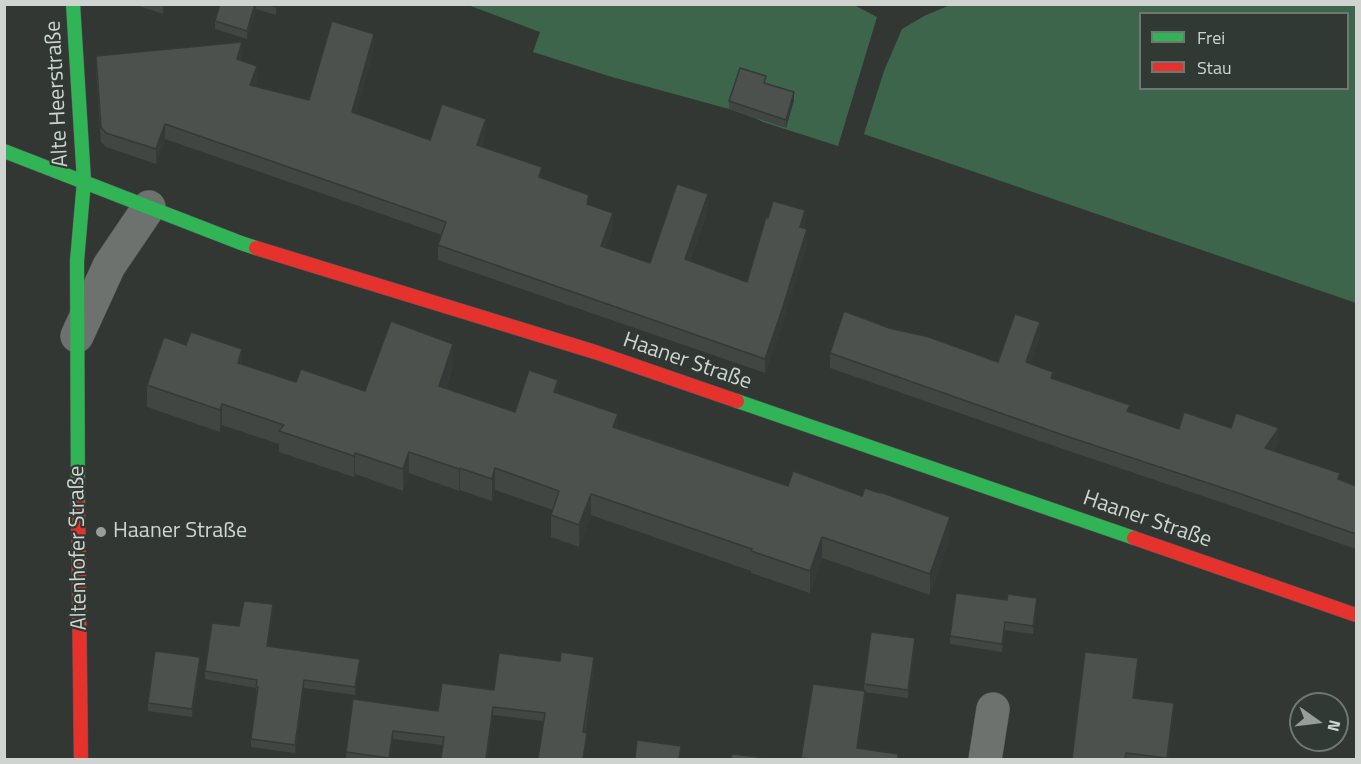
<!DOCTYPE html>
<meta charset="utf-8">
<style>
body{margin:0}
#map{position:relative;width:1361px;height:764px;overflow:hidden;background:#323734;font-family:"Titillium Web",sans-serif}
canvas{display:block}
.frame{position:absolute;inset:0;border:6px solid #cfd4d1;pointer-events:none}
.legend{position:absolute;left:1139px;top:12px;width:210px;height:78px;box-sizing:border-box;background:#303933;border:2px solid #707772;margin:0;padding:8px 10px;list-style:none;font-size:18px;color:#cfd4d1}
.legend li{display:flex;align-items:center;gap:12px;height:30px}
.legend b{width:30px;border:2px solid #707772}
.north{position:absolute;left:1289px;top:692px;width:60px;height:60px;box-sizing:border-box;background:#303933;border:2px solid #707772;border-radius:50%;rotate:104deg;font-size:16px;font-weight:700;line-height:24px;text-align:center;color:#cfd4d1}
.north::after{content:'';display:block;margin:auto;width:21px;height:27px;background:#989d9a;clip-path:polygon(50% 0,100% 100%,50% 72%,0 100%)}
</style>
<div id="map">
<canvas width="1361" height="764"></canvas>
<div class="frame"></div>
<ul class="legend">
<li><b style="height:8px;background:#30b455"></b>Frei</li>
<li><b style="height:8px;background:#e5322d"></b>Stau</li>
</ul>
<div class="north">N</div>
</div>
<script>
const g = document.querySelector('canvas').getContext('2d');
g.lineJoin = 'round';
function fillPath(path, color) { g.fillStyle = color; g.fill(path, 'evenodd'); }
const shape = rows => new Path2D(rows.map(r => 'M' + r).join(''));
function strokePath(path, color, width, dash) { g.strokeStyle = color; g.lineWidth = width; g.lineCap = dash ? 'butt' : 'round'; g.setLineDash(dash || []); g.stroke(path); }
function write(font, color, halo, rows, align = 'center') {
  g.font = font + ' "Titillium Web",sans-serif'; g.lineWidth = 4.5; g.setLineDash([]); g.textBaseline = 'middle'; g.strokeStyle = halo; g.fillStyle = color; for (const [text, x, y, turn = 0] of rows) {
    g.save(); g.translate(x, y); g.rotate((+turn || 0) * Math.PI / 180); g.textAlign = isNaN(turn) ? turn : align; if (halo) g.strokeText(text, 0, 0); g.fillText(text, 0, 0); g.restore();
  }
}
fillPath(shape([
 [852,4,877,17,838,146,763,122,755,118,729,109,612,77,533,52,540,32,468,5],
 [950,5,1356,5,1356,303,864,134,884,71,902,29,924,16],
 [1140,14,1348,14,1348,88,1140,88]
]), '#3d654c');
const street = shape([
 [77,336,109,266,149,207],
 [985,760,993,709]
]);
const fast = shape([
 [73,4,84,181,77,261,78,504],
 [4,151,241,243,256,248],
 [737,401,1134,538]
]);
const jam = shape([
 [256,248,595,352,737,401],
 [78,504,81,760],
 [1134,538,1356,615]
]);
strokePath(street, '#515553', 34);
strokePath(fast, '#515553', 15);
strokePath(jam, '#515553', 15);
strokePath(street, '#6e726f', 33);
strokePath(fast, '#30b455', 14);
strokePath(jam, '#e5322d', 14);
fillPath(shape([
 [133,4,165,4,163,14],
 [220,4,280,4,276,15,256,9,247,39,215,29,215,21],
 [374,48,356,113,430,140,486,134,482,147,542,178,589,205,613,227,606,247,650,263,708,209,690,261,747,282,805,225,804,228,807,244,782,324,765,373,438,260,438,245,442,235,165,139,156,164,106,147,101,142,96,70,96,56,242,56,241,60,257,80,255,86,309,100],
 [766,84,794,100,786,128,729,109,729,101],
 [889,328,998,362,1040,337,1030,364,1053,379,1130,412,1179,429,1231,428,1279,442,1273,451,1340,480,1356,486,1356,549,1238,508,1060,448,830,368,830,353],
 [242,364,296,382,365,391,453,366,446,388,515,412,558,393,618,428,788,486,950,538,930,595,822,558,810,593,751,573,751,571,591,515,579,547,551,537,551,515,553,510,495,490,492,501,460,490,459,491,409,473,403,491,355,474,354,477,279,452,279,444,222,425,220,432,147,407,147,385],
 [1037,606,1033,634,1005,630,1002,652,950,644,950,636],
 [273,612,268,646,360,667,355,695,304,688,295,753,251,747,251,739,257,695,256,688,205,679,205,671,239,626],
 [915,646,908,698,865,692,865,699,858,749,898,759,801,759,813,684,864,691,864,684],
 [200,665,192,717,148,711,148,703],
 [594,665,585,733,587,741,543,721,493,715,487,759,441,759,443,745,393,739,390,759,346,759,346,752,438,711,494,690],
 [1138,666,1134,698,1174,711,1168,759,1072,759]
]), '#414643');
fillPath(shape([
 [163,4,165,4,163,14],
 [255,4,256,4,256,9,247,39,247,31],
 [277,4,280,4,276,15,276,7],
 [374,34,374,48,352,127,352,112],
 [242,42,242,56,237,74,237,59],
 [257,66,257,80,250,100,250,85],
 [794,92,794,100,786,128,786,120],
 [486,119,486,134,477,160,477,145],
 [165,124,165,139,156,164,156,149],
 [542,167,542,182,539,177],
 [708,194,708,209,685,274,685,259],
 [805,210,805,225,800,242,800,227],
 [613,213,613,227,601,260,601,246],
 [807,229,807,244,782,324,765,373,765,359],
 [1040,322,1040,337,1026,377,1026,362],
 [453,344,453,366,439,407,439,386],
 [242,349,242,371,238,363],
 [558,380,558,402,554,392],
 [222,404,222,425,220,432,220,410],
 [618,414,618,436,613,427],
 [1279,428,1279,442,1265,462,1265,448],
 [409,452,409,473,403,491,403,469],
 [355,453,355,474,354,477,354,456],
 [460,468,460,490,459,491,459,469],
 [495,468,495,490,492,501,492,479],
 [591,494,591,515,579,547,579,525],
 [950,517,950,538,930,595,930,574],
 [822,537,822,558,810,593,810,571],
 [1037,598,1037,606,1033,634,1033,626],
 [273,604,273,612,267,654,267,646],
 [1005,622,1005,630,1002,652,1002,644],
 [915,638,915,646,908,698,908,690],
 [200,657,200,665,192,717,192,709],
 [594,657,594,665,583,740,583,732],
 [1138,658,1138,666,1133,706,1133,698],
 [360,659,360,667,355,695,355,687],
 [304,680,304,688,295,753,295,745],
 [865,691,865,699,857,756,857,748],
 [1174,703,1174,711,1168,759,1167,759],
 [493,707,493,715,487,759,486,759],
 [393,731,393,739,390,759,389,759],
 [587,733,587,741,584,759,583,759]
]), '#353937');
const building = shape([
 [220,4,255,4,247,31,215,21,220,4],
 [267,4,277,4,276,7,267,4],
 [332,21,374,34,352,112,430,140,442,104,486,119,477,145,542,167,539,177,589,195,587,204,613,213,601,246,650,263,677,184,708,194,685,259,747,282,766,217,768,218,773,201,805,210,800,227,807,229,782,310,765,359,438,245,446,222,165,124,156,149,106,133,101,127,96,56,242,42,237,59,257,66,250,85,309,100,332,21],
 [740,68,766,76,764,83,794,92,786,120,729,101,740,68],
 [844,311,889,328,929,337,998,362,1015,314,1040,322,1026,362,1053,372,1051,378,1130,405,1127,411,1179,429,1184,412,1231,428,1236,413,1279,428,1265,448,1340,473,1338,479,1356,486,1356,534,1238,493,1060,434,830,353,844,311],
 [391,321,453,344,439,386,515,412,529,370,558,380,554,392,618,414,613,427,788,486,793,471,862,496,865,488,880,493,880,492,950,517,930,574,822,537,810,571,751,551,752,549,591,494,579,525,551,515,559,491,495,468,492,479,460,468,459,469,409,452,403,469,355,453,354,456,279,431,284,425,222,404,220,410,147,385,164,337,186,345,191,332,242,349,238,363,296,382,301,369,365,391,391,321],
 [956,593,1007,600,1008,594,1037,598,1033,626,1005,622,1002,644,950,636,956,593],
 [244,601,273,604,267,646,360,659,355,687,304,680,295,745,251,739,258,687,256,687,257,680,205,671,212,623,239,626,244,601],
 [871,632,915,638,908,690,864,684,871,632],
 [155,651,200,657,192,709,148,703,155,651],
 [561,652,594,657,583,732,587,733,583,759,538,759,545,713,493,707,486,759,441,759,444,737,393,731,389,758,346,752,353,699,438,711,442,683,494,690,499,653,560,661,561,652],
 [1085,652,1138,658,1133,698,1174,703,1167,758,1126,753,1125,759,1072,759,1085,652],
 [813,684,865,691,857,748,898,754,898,759,813,759,801,758,813,684],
 [637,740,681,746,679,759,635,759,637,740],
 [732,754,775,759,731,759,732,754]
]);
fillPath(building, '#4c514e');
strokePath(building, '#353937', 1.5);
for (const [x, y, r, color] of [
 [101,532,6,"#989d9a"]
]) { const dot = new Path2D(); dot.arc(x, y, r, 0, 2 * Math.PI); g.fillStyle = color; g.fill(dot); strokePath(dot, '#303933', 2); }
write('22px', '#cfd4d1', '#303933', [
 ["Alte Heerstraße",58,94,-93],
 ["Haaner Straße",687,362,19],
 ["Haaner Straße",1147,520,19],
 ["Altenhofer Straße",79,548,-91]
]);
write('22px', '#cfd4d1', '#303933', [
 ["Haaner Straße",113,532]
], 'left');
</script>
